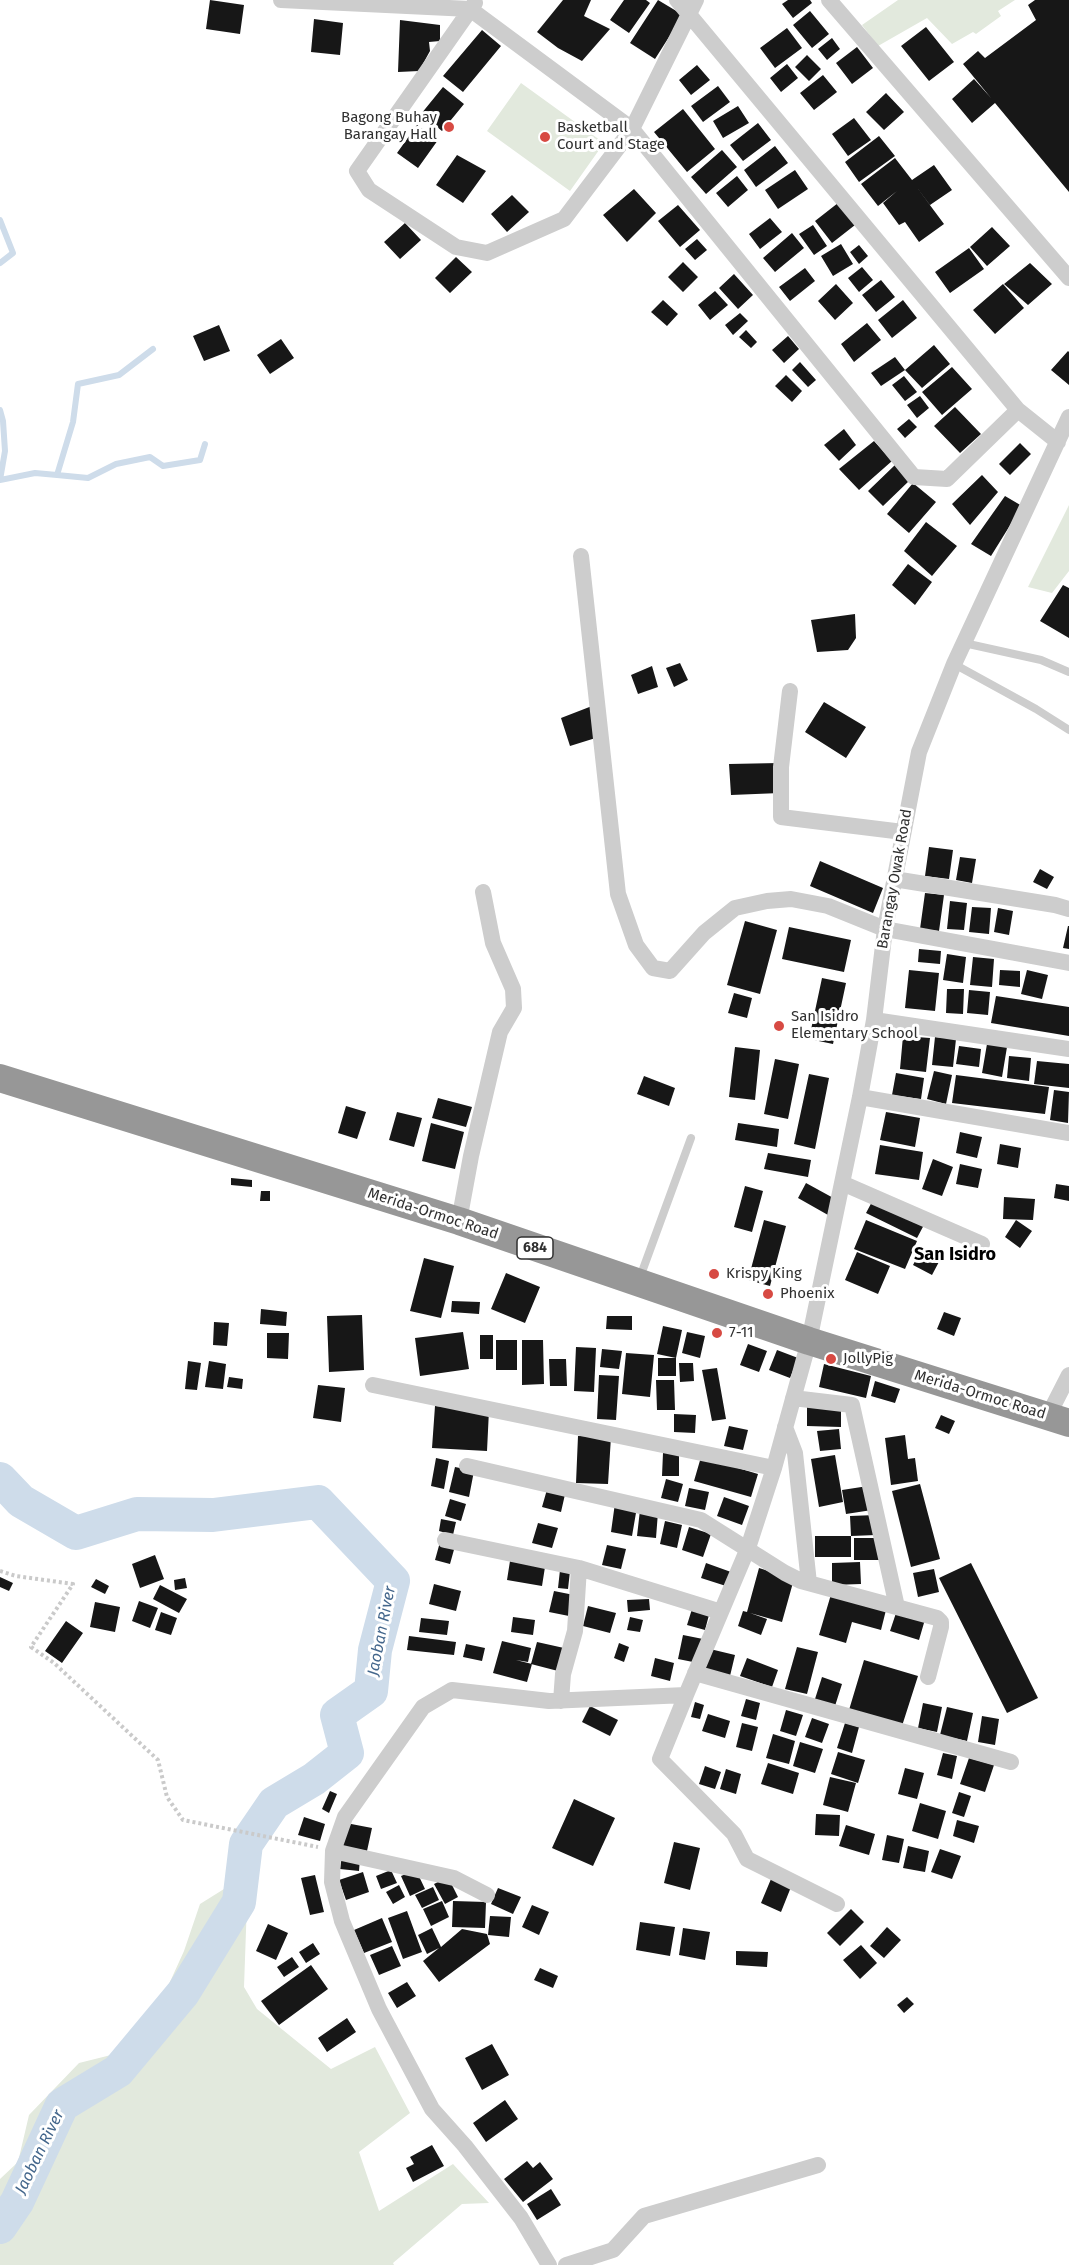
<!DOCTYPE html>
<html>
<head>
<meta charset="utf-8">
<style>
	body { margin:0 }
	canvas { display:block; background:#fff }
</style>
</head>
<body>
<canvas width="1069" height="2265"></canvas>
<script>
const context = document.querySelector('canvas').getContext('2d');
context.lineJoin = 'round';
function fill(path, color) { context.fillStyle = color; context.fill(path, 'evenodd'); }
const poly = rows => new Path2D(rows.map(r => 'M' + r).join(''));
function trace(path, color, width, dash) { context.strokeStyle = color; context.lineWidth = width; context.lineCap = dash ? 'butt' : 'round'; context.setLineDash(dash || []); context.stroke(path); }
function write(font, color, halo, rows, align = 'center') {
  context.font = font + ' "Fira Sans",sans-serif'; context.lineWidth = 6; context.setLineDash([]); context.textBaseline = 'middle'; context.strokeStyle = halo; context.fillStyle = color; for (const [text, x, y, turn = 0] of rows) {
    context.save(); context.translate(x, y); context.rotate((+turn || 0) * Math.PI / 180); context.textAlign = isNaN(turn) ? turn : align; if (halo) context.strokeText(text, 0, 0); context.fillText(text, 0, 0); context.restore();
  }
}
fill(poly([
	[898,0,1015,0,998,11,1001,16,976,34,973,32,952,44,927,18,878,46,862,25],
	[521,83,604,143,570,191,487,131],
	[1069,505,1069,571,1052,593,1028,587],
	[248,1874,244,1987,257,2009,331,2069,375,2047,410,2113,359,2152,379,2211,453,2164,489,2203,462,2204,393,2263,394,2265,0,2265,0,2179,18,2162,29,2115,79,2063,111,2055,154,2017,184,1951,200,1904]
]), '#e2e9dd');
trace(poly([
	[0,220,13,253,0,263],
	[0,410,3,421,5,451,0,480],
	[57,475,88,478,116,464,150,457,163,466,200,460,205,444],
	[0,480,35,473,57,475,73,422,78,384,119,375,153,349]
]), '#cedcea', 6);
trace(poly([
	[0,1479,21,1501,76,1533,137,1514,213,1515,318,1502,393,1581,375,1650,371,1691,337,1715,347,1753,314,1779,274,1803,246,1844,239,1902,183,1993,118,2071,62,2105,17,2202,0,2227]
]), '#cedcea', 34);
fill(poly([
	[210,0,244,5,240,34,206,29],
	[563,0,591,0,584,16,610,29,582,61,558,48,537,32],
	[624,0,646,0,650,3,629,33,610,20],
	[658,0,683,15,655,59,630,43],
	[788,0,810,0,812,3,793,18,782,4],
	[1035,0,1069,0,1069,192,995,103,972,123,952,99,974,79,991,98,963,64,978,51,985,58,1036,20,1028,5],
	[810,11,829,34,812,48,793,25],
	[314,19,343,23,340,55,311,52],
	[400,20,440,25,440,41,429,42,430,51,419,71,398,72],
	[926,27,954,62,929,81,901,46],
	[787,28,802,48,775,68,760,48],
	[482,30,501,46,463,92,443,76],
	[832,38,840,49,827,60,818,49],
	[857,47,873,68,852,84,836,63],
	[807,55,821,69,809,81,795,67],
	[787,64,798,78,781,92,770,78],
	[697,65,710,80,691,95,679,80],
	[823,75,837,92,814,110,800,93],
	[718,86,730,102,703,122,691,106],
	[443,87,464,104,442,131,421,114],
	[886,93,904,112,884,130,866,112],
	[738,106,749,123,723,138,713,121],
	[683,109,715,149,687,172,654,132],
	[854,118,871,140,848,156,832,134],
	[758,123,771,140,743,161,730,145],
	[417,125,438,140,418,168,397,153],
	[879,136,895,156,859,182,845,162],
	[775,146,788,163,756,187,744,170],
	[722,150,737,167,706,194,691,177],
	[457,155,486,171,463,203,436,185],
	[895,158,912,180,934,165,952,190,930,205,915,185,944,224,919,242,905,222,899,225,883,203,897,191,878,206,861,184],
	[795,170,808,189,778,209,765,190],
	[737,176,748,190,728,207,716,193],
	[634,189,656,213,627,242,603,215],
	[512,195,529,212,507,232,491,214],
	[838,203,855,225,832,243,815,221],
	[678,205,700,230,680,247,658,221],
	[770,218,782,232,760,249,749,234],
	[405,223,421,240,400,259,384,242],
	[813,225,827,246,814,255,799,234],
	[992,227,1010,246,987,266,970,247],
	[792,233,804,248,775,272,763,258],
	[697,239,707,250,695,260,685,249],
	[841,244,853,264,833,276,821,256],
	[859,245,868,256,859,264,850,252],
	[969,248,984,269,950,293,935,272],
	[456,257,472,272,450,293,435,278],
	[683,262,698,277,683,292,668,277],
	[1030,263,1052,284,1028,305,1004,284],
	[862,267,873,280,859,292,848,278],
	[805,268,815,281,790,301,779,287],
	[734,274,753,295,738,309,719,288],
	[881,280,895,297,876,312,862,295],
	[836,284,853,303,835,320,818,301],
	[1003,284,1024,308,995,334,973,310],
	[715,291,728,305,710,320,698,305],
	[663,300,678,314,667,326,651,312],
	[903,300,917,318,892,338,878,320],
	[740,313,748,321,733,335,725,325],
	[867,323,881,340,854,362,841,344],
	[219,325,230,351,204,361,193,336],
	[746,330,757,342,751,348,739,337],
	[788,336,799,349,784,363,772,350],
	[281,339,294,358,270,374,257,355],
	[934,345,950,364,922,388,905,370,881,386,871,373,895,357,905,370],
	[1068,351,1069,352,1069,385,1051,370],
	[800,362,816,380,808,387,792,370],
	[952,367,972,389,942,415,922,392],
	[786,375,802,391,792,402,775,386],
	[904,376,917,392,905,401,892,385],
	[920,396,929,408,917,418,907,405],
	[955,407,981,434,960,453,934,426],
	[909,419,917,427,905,438,897,429],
	[844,429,856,445,839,461,824,445],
	[874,441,892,461,859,490,839,469],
	[1020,443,1031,454,1010,475,999,464],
	[895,465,909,481,883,506,868,491],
	[982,475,998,492,970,525,952,504],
	[913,483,936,502,909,533,887,514],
	[1005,496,1022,506,991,556,971,544],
	[926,522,957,546,932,576,904,551],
	[908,564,932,582,915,605,892,585],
	[1063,585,1069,588,1069,638,1040,621],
	[855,614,856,638,848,650,817,652,811,620],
	[680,663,688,680,674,687,666,668],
	[652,666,658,687,638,694,631,675],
	[824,702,866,727,846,758,805,732],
	[592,706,602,736,570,746,561,718],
	[779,763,780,793,731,795,729,764],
	[929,847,953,850,949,879,925,876],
	[960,857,976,859,972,883,956,880],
	[820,861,883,888,873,913,810,886],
	[1040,869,1054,877,1047,889,1033,882],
	[925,893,944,895,939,931,920,929],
	[950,901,967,903,964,930,947,929],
	[972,907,991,908,989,934,969,932],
	[998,908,1013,911,1009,935,994,932],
	[745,921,777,930,760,994,727,985],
	[1068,926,1069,926,1069,949,1063,948],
	[789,927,851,940,844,972,782,959],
	[919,949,941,951,940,964,918,962],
	[947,954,966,957,963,983,943,980],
	[973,957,994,959,992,987,970,985],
	[909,970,939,973,935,1011,905,1008],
	[1000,970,1020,971,1020,987,999,985],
	[1027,970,1048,975,1042,999,1021,994],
	[822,978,846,983,833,1044,809,1039],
	[947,989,964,989,963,1014,946,1013],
	[969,990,990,992,988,1015,967,1013],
	[734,993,752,998,747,1018,728,1013],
	[996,996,1069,1007,1069,1036,991,1023],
	[903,1036,930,1038,926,1072,900,1069],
	[935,1037,956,1039,953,1067,932,1065],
	[987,1044,1007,1047,1002,1077,982,1073],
	[959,1046,981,1049,979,1067,956,1064],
	[735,1047,760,1050,755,1100,729,1097],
	[1009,1056,1031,1058,1029,1081,1007,1078],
	[775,1059,799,1064,788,1119,764,1114],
	[1037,1061,1069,1064,1069,1088,1034,1084],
	[934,1071,952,1075,946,1104,927,1099],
	[896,1073,924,1078,921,1099,892,1095],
	[809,1074,829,1078,815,1149,794,1144],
	[956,1075,1049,1087,1045,1114,952,1103],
	[644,1076,675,1088,669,1106,637,1094],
	[1054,1090,1069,1092,1068,1123,1050,1120],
	[438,1098,472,1107,466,1127,432,1118],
	[346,1106,366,1112,357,1139,338,1133],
	[397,1112,422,1118,414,1147,389,1140],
	[886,1112,920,1118,915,1147,880,1140],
	[431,1123,464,1132,455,1169,422,1161],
	[738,1123,779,1129,777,1147,735,1140],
	[960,1132,982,1137,977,1158,956,1153],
	[1000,1144,1021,1148,1018,1168,997,1164],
	[880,1145,923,1152,919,1180,875,1174],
	[768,1153,811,1160,808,1177,764,1169],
	[933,1159,953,1167,942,1196,922,1189],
	[960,1164,982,1169,978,1188,956,1184],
	[231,1178,252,1180,252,1187,231,1185],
	[806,1183,837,1200,828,1215,798,1198],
	[1056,1184,1069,1186,1069,1201,1054,1198],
	[745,1186,763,1191,752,1232,734,1227],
	[261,1191,270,1191,270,1201,260,1201],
	[1004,1197,1035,1199,1033,1220,1003,1219],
	[874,1198,925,1223,917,1238,866,1213],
	[764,1220,786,1226,770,1286,748,1280],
	[866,1220,917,1241,905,1269,854,1249],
	[1016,1220,1032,1231,1020,1248,1005,1237],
	[922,1248,941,1258,932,1275,913,1265],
	[857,1252,890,1266,878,1294,845,1280],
	[424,1258,454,1266,441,1318,410,1311],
	[506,1273,540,1287,525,1323,491,1309],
	[452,1301,480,1302,479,1314,451,1312],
	[261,1309,287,1312,286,1326,260,1324],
	[944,1312,961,1318,954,1336,937,1329],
	[362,1315,364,1370,329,1372,327,1316],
	[607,1316,632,1316,632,1330,606,1329],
	[214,1322,229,1323,227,1346,213,1345],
	[663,1326,682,1330,676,1358,657,1354],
	[463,1332,469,1369,420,1376,415,1338],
	[687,1332,705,1336,700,1358,682,1353],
	[267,1333,289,1333,288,1359,267,1358],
	[480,1335,493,1335,493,1359,480,1359],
	[496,1340,517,1340,517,1370,496,1370],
	[522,1340,543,1340,544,1384,522,1385],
	[748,1344,767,1351,759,1372,740,1365],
	[576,1347,596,1348,594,1392,574,1391],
	[602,1349,622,1351,619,1369,600,1367],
	[777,1350,798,1358,790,1378,769,1370],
	[626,1353,654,1355,650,1397,622,1394],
	[658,1358,676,1358,676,1376,658,1376],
	[549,1359,566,1359,567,1386,550,1386],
	[188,1361,201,1363,197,1390,185,1389],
	[209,1361,226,1364,223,1389,205,1387],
	[679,1363,693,1363,694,1381,680,1382],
	[824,1364,871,1376,866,1398,819,1387],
	[717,1368,726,1419,712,1421,702,1370],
	[599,1375,619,1376,616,1420,597,1419],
	[229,1377,243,1379,242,1389,227,1387],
	[656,1380,674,1380,675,1410,657,1410],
	[875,1381,900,1389,895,1403,871,1396],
	[318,1385,345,1388,341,1422,313,1418],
	[807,1404,841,1404,841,1427,807,1426],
	[435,1406,489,1410,487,1451,432,1448],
	[674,1414,696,1415,695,1433,674,1432],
	[941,1415,955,1421,949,1434,935,1428],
	[729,1426,748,1430,743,1450,724,1446],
	[839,1429,841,1449,820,1451,817,1431],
	[905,1435,908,1459,915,1458,918,1481,891,1485,885,1438],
	[578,1436,611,1437,608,1484,576,1483],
	[663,1453,679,1453,679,1476,662,1476],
	[835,1455,843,1502,819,1507,811,1459],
	[701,1457,758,1474,751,1497,694,1481],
	[436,1458,449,1461,444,1489,431,1486],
	[455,1467,474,1471,469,1497,449,1492],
	[666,1479,683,1484,678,1502,661,1498],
	[920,1484,940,1559,911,1567,892,1491],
	[548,1486,566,1490,561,1512,542,1507],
	[868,1486,872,1510,846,1514,842,1490],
	[689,1488,709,1492,705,1510,685,1506],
	[724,1497,749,1506,742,1525,717,1516],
	[450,1499,466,1504,461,1521,445,1516],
	[615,1503,637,1507,632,1536,611,1532],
	[640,1510,658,1512,656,1538,637,1536],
	[876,1515,876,1535,851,1536,850,1516],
	[441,1519,456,1522,453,1535,439,1531],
	[665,1521,682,1525,677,1548,660,1544],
	[538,1523,558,1528,552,1548,532,1543],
	[689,1527,711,1534,703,1557,682,1550],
	[815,1536,851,1536,851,1557,815,1557],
	[854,1538,880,1538,880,1560,854,1560],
	[440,1542,455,1546,450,1564,435,1560],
	[607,1545,626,1549,621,1569,602,1565],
	[155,1555,164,1579,140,1588,132,1564],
	[510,1561,545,1567,542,1586,507,1580],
	[860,1562,861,1584,832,1585,832,1563],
	[706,1563,731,1572,726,1586,701,1578],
	[971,1563,1038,1698,1007,1713,939,1578],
	[759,1568,794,1579,782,1622,750,1613,767,1619,761,1635,738,1626,743,1611,747,1612],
	[934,1569,939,1592,918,1597,913,1573],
	[560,1570,570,1571,568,1589,558,1588],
	[0,1577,13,1583,9,1591,0,1587],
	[185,1578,187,1588,175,1590,174,1580],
	[96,1579,109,1586,105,1594,91,1587],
	[434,1584,461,1591,456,1611,429,1604],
	[160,1585,187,1599,179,1613,153,1599],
	[554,1591,574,1595,569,1616,549,1612],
	[832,1591,887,1606,881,1630,852,1622,846,1643,819,1635],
	[649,1599,650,1610,628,1612,627,1600],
	[139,1601,158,1608,150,1628,132,1621],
	[95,1602,120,1607,115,1632,90,1627],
	[588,1606,616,1613,610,1633,583,1626],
	[898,1607,926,1616,919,1640,890,1631],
	[692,1609,709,1615,705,1630,687,1625],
	[161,1612,177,1618,171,1635,155,1630],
	[513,1617,535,1620,533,1635,511,1632],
	[630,1617,643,1620,640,1632,627,1630],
	[421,1618,449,1621,447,1635,419,1632],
	[66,1621,83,1633,62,1663,45,1651],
	[683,1635,703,1639,698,1663,678,1659],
	[409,1636,456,1642,454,1655,407,1650],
	[502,1641,531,1648,528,1662,516,1660,532,1664,527,1682,493,1673],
	[537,1642,564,1648,558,1671,531,1664],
	[619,1643,629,1647,624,1662,614,1658],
	[466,1644,485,1648,482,1661,463,1657],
	[797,1647,818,1652,807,1694,785,1689],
	[710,1649,735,1655,730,1676,705,1669],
	[655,1658,674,1663,670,1681,651,1676],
	[747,1658,778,1670,772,1687,740,1676],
	[864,1660,918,1676,902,1726,849,1710],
	[822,1677,842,1684,835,1706,815,1699],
	[746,1699,760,1703,756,1720,741,1716],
	[695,1702,704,1705,700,1719,691,1717],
	[923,1703,942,1707,937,1732,918,1728],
	[590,1706,618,1720,610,1736,582,1722],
	[947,1707,973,1713,967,1741,940,1735],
	[786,1710,803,1715,796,1736,780,1731],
	[708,1714,730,1721,725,1738,702,1731],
	[982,1716,999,1719,995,1745,978,1742],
	[812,1718,829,1724,822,1743,805,1737],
	[742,1723,758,1727,752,1751,736,1747],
	[845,1723,859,1727,852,1753,837,1748],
	[773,1734,795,1741,789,1764,766,1758],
	[800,1742,823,1749,815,1773,793,1766],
	[838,1752,865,1760,858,1783,831,1774],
	[943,1753,957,1756,952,1779,937,1775],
	[969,1758,994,1765,985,1792,960,1784],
	[768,1763,799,1773,793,1794,761,1784],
	[705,1766,721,1772,715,1789,699,1784],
	[905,1768,924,1773,917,1799,898,1794],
	[726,1769,741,1774,736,1794,720,1789],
	[830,1777,856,1783,848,1812,823,1805],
	[330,1791,337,1794,329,1813,322,1809],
	[959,1792,971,1796,964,1817,952,1813],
	[574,1799,615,1818,593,1866,552,1848],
	[920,1803,946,1811,938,1839,912,1831],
	[816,1814,840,1815,839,1836,815,1835],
	[304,1817,325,1824,320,1841,298,1835],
	[957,1820,979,1826,974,1843,953,1836],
	[346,1823,372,1828,367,1851,342,1846],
	[846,1825,875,1834,869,1855,839,1846],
	[887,1835,904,1839,899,1863,882,1860],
	[674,1842,700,1848,690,1890,664,1883],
	[908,1846,929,1851,925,1872,903,1868],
	[940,1849,961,1856,952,1879,931,1872],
	[342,1856,360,1858,359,1871,340,1869],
	[391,1870,397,1883,381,1889,376,1876],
	[416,1870,425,1889,410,1896,401,1876],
	[363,1872,369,1892,346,1900,339,1880],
	[315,1875,324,1912,310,1915,301,1878],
	[448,1877,458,1897,445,1904,434,1884],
	[771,1879,791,1887,781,1912,761,1903],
	[399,1885,405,1897,393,1904,386,1892],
	[433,1887,439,1900,422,1908,415,1895],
	[498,1888,521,1897,513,1914,491,1904],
	[442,1901,449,1917,431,1926,423,1909],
	[453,1901,486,1902,485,1928,452,1927],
	[532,1905,549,1912,539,1935,522,1927],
	[851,1909,864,1922,840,1946,827,1933],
	[407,1911,422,1952,403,1959,388,1918],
	[490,1916,511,1917,509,1937,488,1935],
	[382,1918,392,1942,364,1953,354,1930],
	[640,1922,675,1927,670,1956,636,1950],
	[268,1924,288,1933,276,1960,256,1951],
	[887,1927,901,1940,884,1958,870,1946],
	[432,1928,441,1947,462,1929,487,1934,490,1944,439,1982,423,1961,439,1948,427,1954,418,1935],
	[683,1928,710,1932,705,1960,679,1955],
	[313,1943,320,1954,306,1963,299,1952],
	[861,1945,877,1963,860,1979,843,1960],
	[392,1946,401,1966,379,1975,370,1955],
	[736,1951,768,1952,767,1967,736,1965],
	[292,1957,299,1967,284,1977,277,1967],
	[311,1965,328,1989,279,2025,261,2001],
	[540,1968,558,1976,553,1988,534,1980],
	[407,1982,416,1996,397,2008,388,1993],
	[907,1997,914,2004,904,2013,897,2005],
	[347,2018,356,2032,327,2052,318,2038],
	[492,2044,509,2075,482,2090,465,2058],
	[505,2100,518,2119,486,2142,473,2123],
	[432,2145,444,2166,413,2182,406,2168,414,2164,410,2157],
	[527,2161,533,2168,540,2162,553,2179,523,2202,504,2179],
	[551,2189,561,2205,537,2220,527,2204]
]), '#171717');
trace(poly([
	[0,1571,16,1576,73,1584,31,1647,54,1663,158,1760,167,1797,183,1820,318,1847]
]), '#cacaca', 4, [3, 3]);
trace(poly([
	[964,643,1041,660,1069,672],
	[954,664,1036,709,1069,730],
	[639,1280,691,1138]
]), '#cdcdcd', 8);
trace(poly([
	[281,0,470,9,632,129,914,477,947,479,1018,410],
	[677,0,1018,410,1058,442],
	[829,0,1069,278],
	[475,3,357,171,369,190,456,247,487,253,564,219,632,129,696,0],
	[581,556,618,894,636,945,653,968,670,971,704,933,735,908,767,901,791,899,828,906,885,929,1069,963],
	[790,691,781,767,781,817,903,832],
	[894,879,1055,905,1069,909],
	[874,1020,1069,1049],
	[860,1097,1069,1133],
	[842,1183,982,1244],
	[459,1221,471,1156,500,1032,514,1008,513,989,493,943,483,892],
	[373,1385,774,1468],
	[793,1398,852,1405,897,1607],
	[1048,1416,1069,1375],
	[785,1427,795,1453,809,1583],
	[467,1466,701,1520,785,1573,801,1581,937,1618,941,1622,941,1627,928,1677],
	[445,1540,579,1568,575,1631,563,1674,561,1701],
	[579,1568,721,1612],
	[695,1673,1011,1762],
	[686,1695,660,1759,734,1834,747,1859,837,1904],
	[333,1851,454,1878,487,1895],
	[549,2265,521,2218,465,2146,432,2109,379,2009,342,1921,332,1882,333,1851,345,1817,423,1707,452,1690,549,1701,686,1695,748,1548,774,1468,809,1341,860,1097,874,1020,885,929,919,752,954,664,1069,417],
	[566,2265,613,2250,644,2216,818,2165]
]), '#cdcdcd', 16);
trace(poly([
	[0,1078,459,1221,809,1341,1069,1423]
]), '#979797', 28);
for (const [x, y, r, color] of [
	[449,127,6,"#d74a43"],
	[545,137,6,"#d74a43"],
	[779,1026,6,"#d74a43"],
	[714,1274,6,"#d74a43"],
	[768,1294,6,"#d74a43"],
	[717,1333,6,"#d74a43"],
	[831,1359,6,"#d74a43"]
]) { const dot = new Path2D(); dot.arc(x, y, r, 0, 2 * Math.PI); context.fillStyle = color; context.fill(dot); trace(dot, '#fff', 2); }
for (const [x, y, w] of [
	[535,1248,36]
]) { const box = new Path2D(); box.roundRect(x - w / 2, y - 11, w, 22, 4.5); context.fillStyle = '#fff'; context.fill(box); trace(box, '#303030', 1.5); }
write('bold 14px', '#303030', null, [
	["684",535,1248]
]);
write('15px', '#303030', '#fff', [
	["Bagong Buhay",437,118,"right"],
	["Barangay Hall",437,135,"right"],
	["Basketball",557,128],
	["Court and Stage",557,145],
	["San Isidro",791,1017],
	["Elementary School",791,1034],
	["Krispy King",726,1274],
	["Phoenix",780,1294],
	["7-11",729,1333],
	["JollyPig",843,1359]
], 'left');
write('15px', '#303030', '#fff', [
	["Barangay Owak Road",895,879,-80],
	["Merida-Ormoc Road",433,1214,18],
	["Merida-Ormoc Road",980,1395,17]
]);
write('italic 16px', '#44678c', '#fff', [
	["Jaoban River",382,1631,-79],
	["Jaoban River",40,2152,-64]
]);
write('bold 18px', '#000', '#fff', [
	["San Isidro",955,1255]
]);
</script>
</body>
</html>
